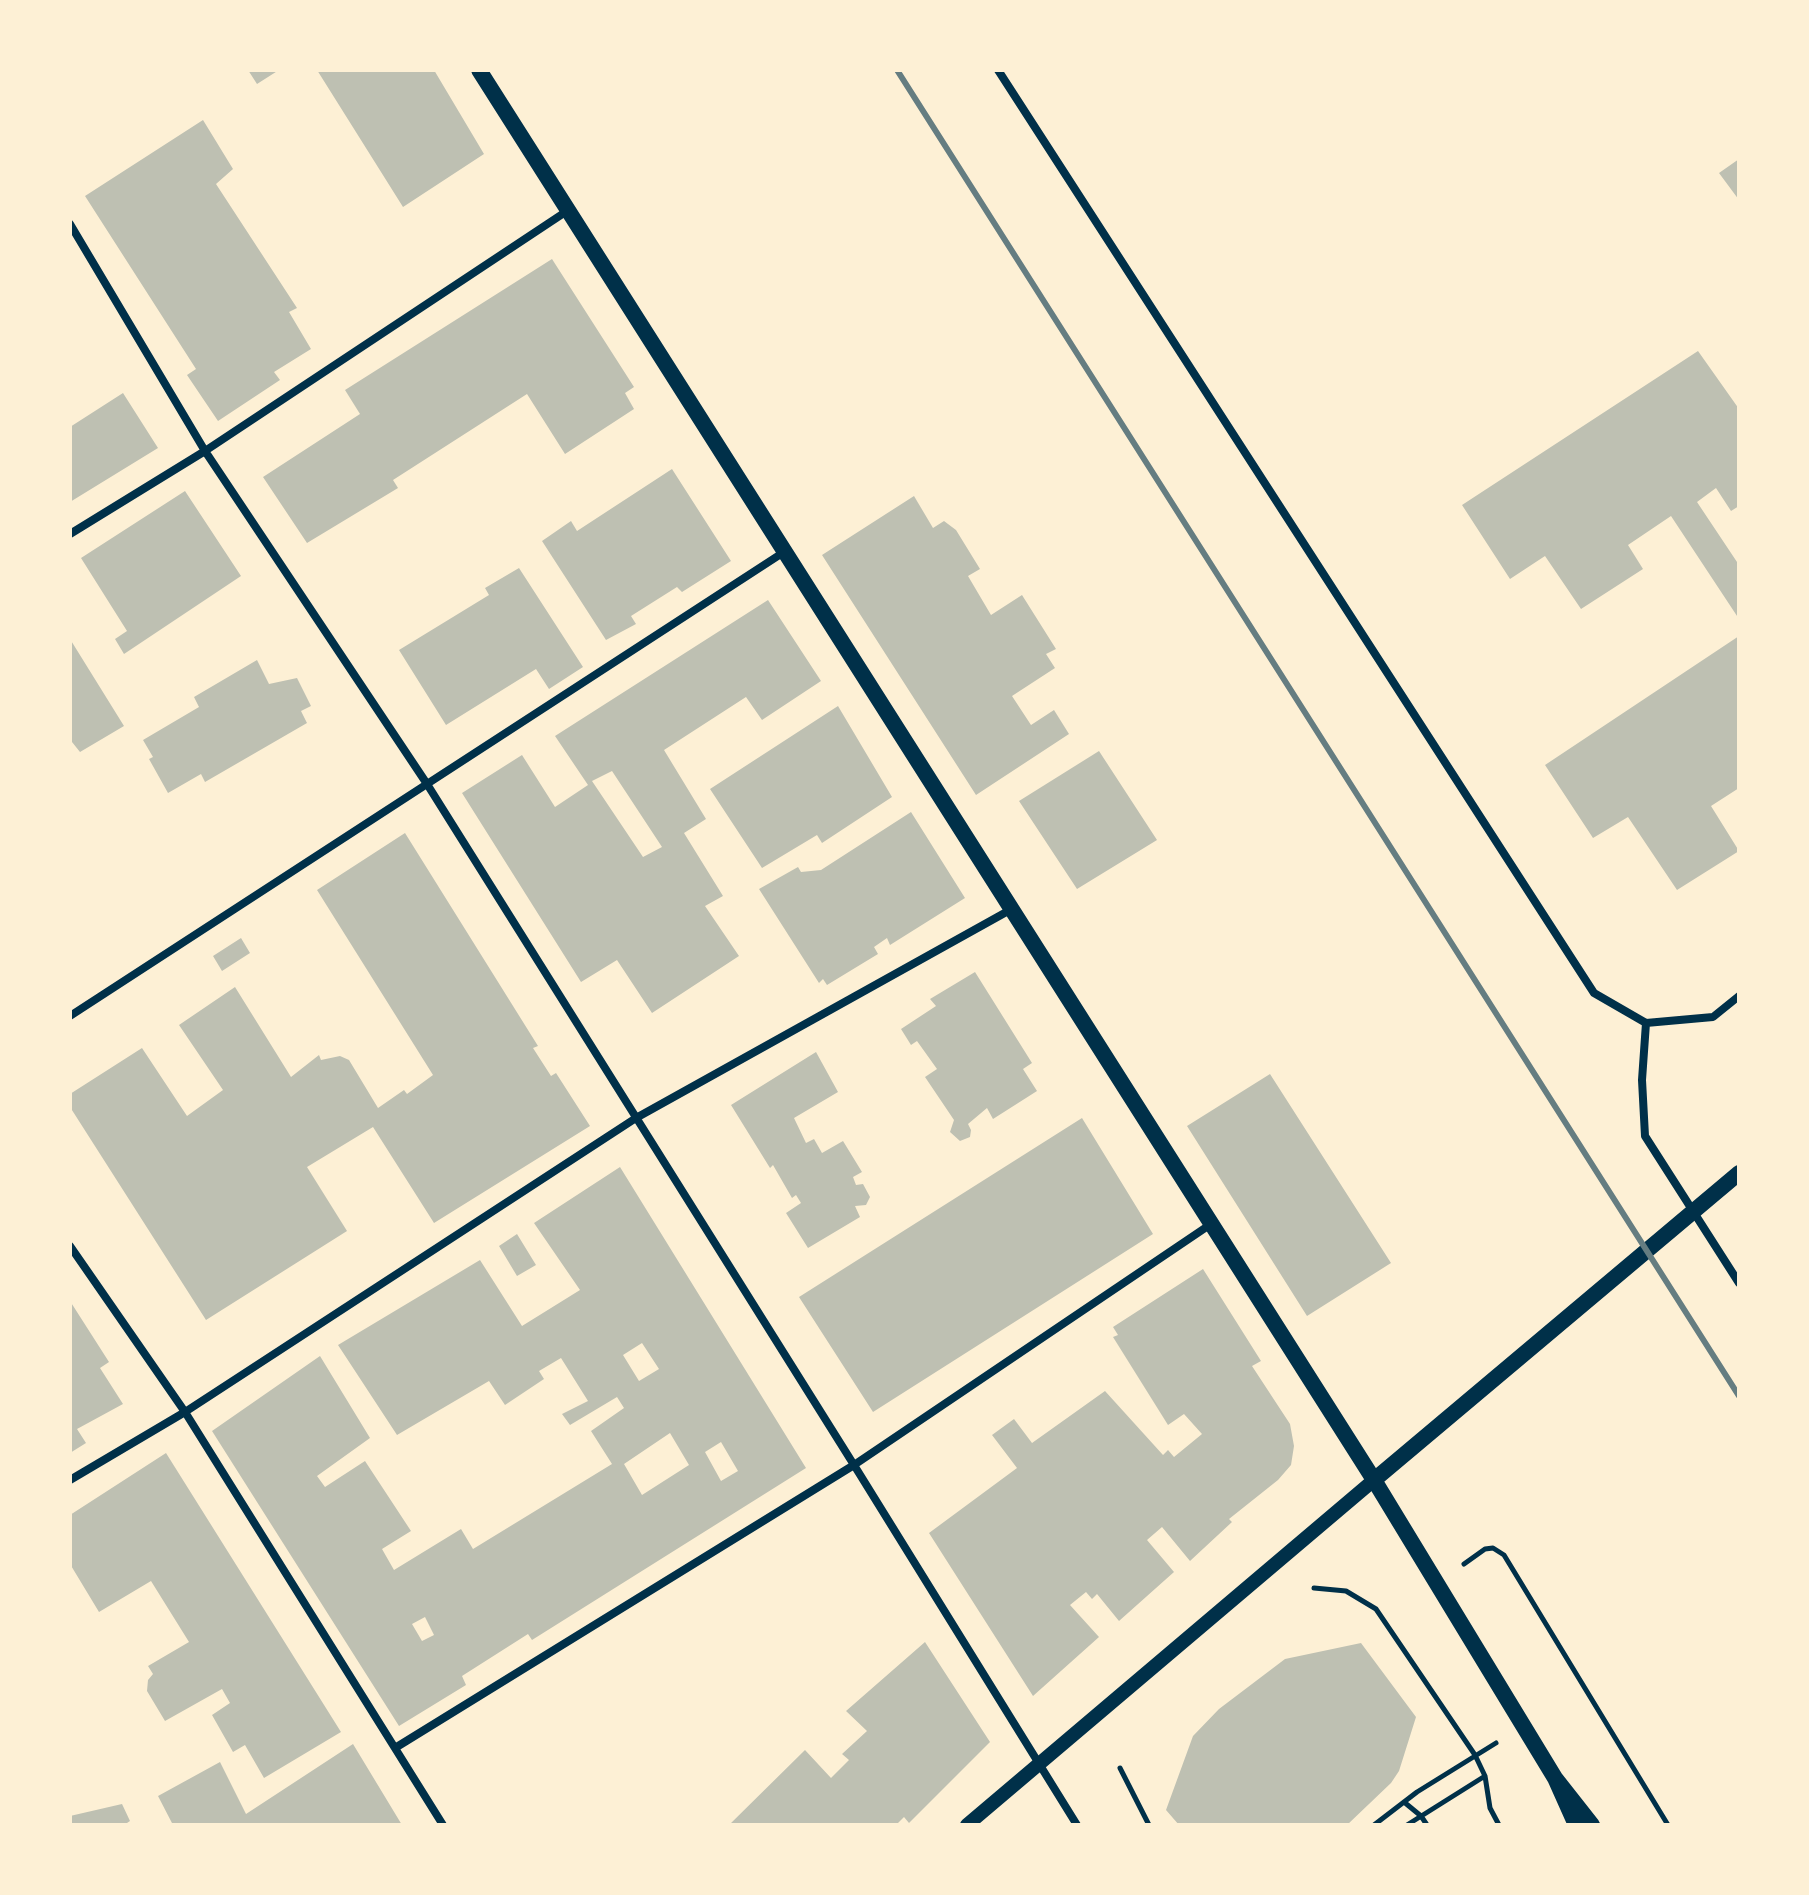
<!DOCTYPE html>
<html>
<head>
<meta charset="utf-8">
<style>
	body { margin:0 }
	#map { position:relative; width:1809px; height:1895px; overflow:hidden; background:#fdf0d5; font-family:"Titillium Web",sans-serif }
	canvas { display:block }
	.frame { position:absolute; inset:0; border:72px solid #fdf0d5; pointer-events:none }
</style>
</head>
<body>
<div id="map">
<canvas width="1809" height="1895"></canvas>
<div class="frame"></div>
</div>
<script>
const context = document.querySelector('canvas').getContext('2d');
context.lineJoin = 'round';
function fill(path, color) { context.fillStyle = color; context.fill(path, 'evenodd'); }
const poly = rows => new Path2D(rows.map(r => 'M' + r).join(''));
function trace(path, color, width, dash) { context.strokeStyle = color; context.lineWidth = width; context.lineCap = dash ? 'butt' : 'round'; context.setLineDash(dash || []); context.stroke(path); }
fill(poly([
	[248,70,279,70,257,84],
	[317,70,434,70,484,154,403,207],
	[203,120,233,169,216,184,297,308,289,312,311,349,274,372,280,380,218,421,187,375,196,369,85,196],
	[1739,159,1739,200,1719,173],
	[552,259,634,387,625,393,634,409,565,454,527,394,393,480,398,488,307,543,263,477,360,414,345,390],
	[1698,351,1739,409,1739,506,1731,511,1716,488,1697,502,1739,565,1739,619,1671,516,1628,545,1643,569,1581,609,1545,556,1510,579,1462,505],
	[123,393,158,448,70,502,70,427],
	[672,469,731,561,682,592,677,587,631,616,636,624,606,640,542,541,571,521,577,531],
	[185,491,241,576,124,654,115,639,127,631,81,558],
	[914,496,933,528,944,521,956,530,980,569,968,576,991,615,1022,595,1056,649,1046,654,1055,668,1012,696,1031,725,1054,710,1069,734,976,795,822,555],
	[519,568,583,667,549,689,536,669,446,725,399,650,489,595,485,588],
	[768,600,821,681,762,720,746,697,664,750,706,819,684,833,723,896,705,906,739,956,652,1013,617,960,581,982,462,793,522,755,555,807,588,785,555,736],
	[612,771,662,847,643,857,592,781],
	[1739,636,1739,788,1711,806,1739,851,1677,890,1628,817,1593,838,1545,765],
	[70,639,124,726,80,752,72,742,70,743],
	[257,660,269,684,297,678,311,706,301,711,307,723,205,782,201,774,168,793,149,759,153,757,143,740,199,707,194,697],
	[838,706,892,797,822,843,817,835,762,868,710,789],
	[1099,751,1157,840,1077,889,1019,801],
	[911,812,965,898,890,945,887,938,874,947,878,954,827,985,823,979,819,983,759,889,798,867,801,872,821,870],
	[405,833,538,1046,533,1048,551,1076,556,1073,590,1126,434,1223,373,1127,307,1167,347,1231,206,1320,70,1107,70,1094,142,1048,187,1116,223,1090,179,1025,235,987,291,1077,319,1055,321,1060,340,1056,349,1060,378,1108,404,1090,407,1094,433,1075,317,890],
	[241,938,250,953,222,971,213,956],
	[975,972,1032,1063,1023,1069,1037,1091,993,1119,987,1108,968,1124,971,1130,970,1137,960,1141,950,1132,954,1120,925,1077,937,1069,917,1041,911,1045,901,1029,936,1006,930,999],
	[816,1052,838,1092,794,1118,806,1143,814,1139,822,1153,843,1141,862,1172,853,1177,856,1185,863,1184,870,1197,866,1205,855,1206,860,1217,808,1248,786,1213,801,1203,796,1195,792,1198,773,1165,770,1168,731,1105],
	[1270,1074,1391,1263,1307,1316,1187,1126],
	[1082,1118,1153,1234,873,1412,799,1297],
	[620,1167,806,1468,532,1640,528,1634,462,1676,466,1685,399,1726,212,1431,320,1356,370,1438,317,1476,325,1487,365,1461,411,1531,382,1549,394,1570,461,1529,473,1549,612,1464,591,1431,624,1408,617,1397,570,1425,562,1414,588,1401,561,1358,539,1371,544,1379,505,1405,489,1381,397,1435,338,1345,480,1260,522,1326,580,1290,534,1223],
	[642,1343,659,1369,639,1381,623,1355],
	[670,1433,689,1465,642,1495,624,1464],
	[721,1442,738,1471,721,1481,705,1452],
	[425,1617,434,1635,422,1641,412,1624],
	[517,1234,536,1265,517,1276,499,1246],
	[1203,1269,1261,1361,1252,1366,1290,1424,1294,1446,1291,1465,1278,1480,1229,1519,1232,1522,1190,1561,1162,1527,1147,1540,1174,1572,1119,1621,1097,1594,1092,1599,1086,1592,1070,1605,1099,1637,1033,1696,929,1533,1017,1468,992,1435,1014,1419,1032,1443,1105,1391,1163,1455,1168,1450,1174,1457,1202,1434,1184,1414,1168,1425,1113,1337,1118,1335,1113,1327],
	[70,1301,109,1362,100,1368,123,1404,77,1429,86,1443,70,1453],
	[166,1453,341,1732,264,1778,245,1745,233,1752,212,1715,230,1703,222,1689,165,1721,147,1691,148,1680,153,1674,148,1666,189,1642,151,1581,99,1612,70,1564,70,1515],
	[925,1642,990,1742,909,1823,904,1817,896,1825,729,1825,805,1750,831,1778,849,1760,842,1754,867,1731,846,1711],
	[1361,1643,1416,1717,1399,1771,1391,1783,1347,1825,1179,1825,1166,1810,1193,1736,1219,1709,1285,1659],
	[353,1744,402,1825,173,1825,158,1796,220,1762,246,1814],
	[122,1804,130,1821,124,1825,70,1825,70,1816]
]), '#bec0b2');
trace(poly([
	[1464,1564,1485,1549,1493,1548,1504,1555,1668,1825],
	[1314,1588,1346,1591,1376,1609,1475,1755,1485,1776,1490,1808,1499,1825],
	[1120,1768,1149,1825],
	[1404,1802,1421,1816,1427,1825],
	[1374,1825,1417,1792,1496,1743],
	[1407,1825,1485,1776]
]), '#003049', 5);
trace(poly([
	[998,70,1594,993,1646,1023,1713,1017,1739,996],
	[70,224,205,451,427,784,854,1465,1077,1825],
	[70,534,205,451,567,211],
	[70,1016,784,552],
	[1646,1023,1642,1080,1645,1136,1739,1283],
	[70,1246,185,1412,443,1825],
	[70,1480,185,1412,636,1118,1010,910],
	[395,1748,854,1465,1211,1224]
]), '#003049', 8);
trace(poly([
	[967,1825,1374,1480]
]), '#003049', 14);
trace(poly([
	[479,70,1374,1480,1555,1778],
	[1374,1480,1739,1173],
	[1576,1825,1555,1778,1592,1825]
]), '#003049', 16);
trace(poly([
	[897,70,1739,1396]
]), '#657d81', 6);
</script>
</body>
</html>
